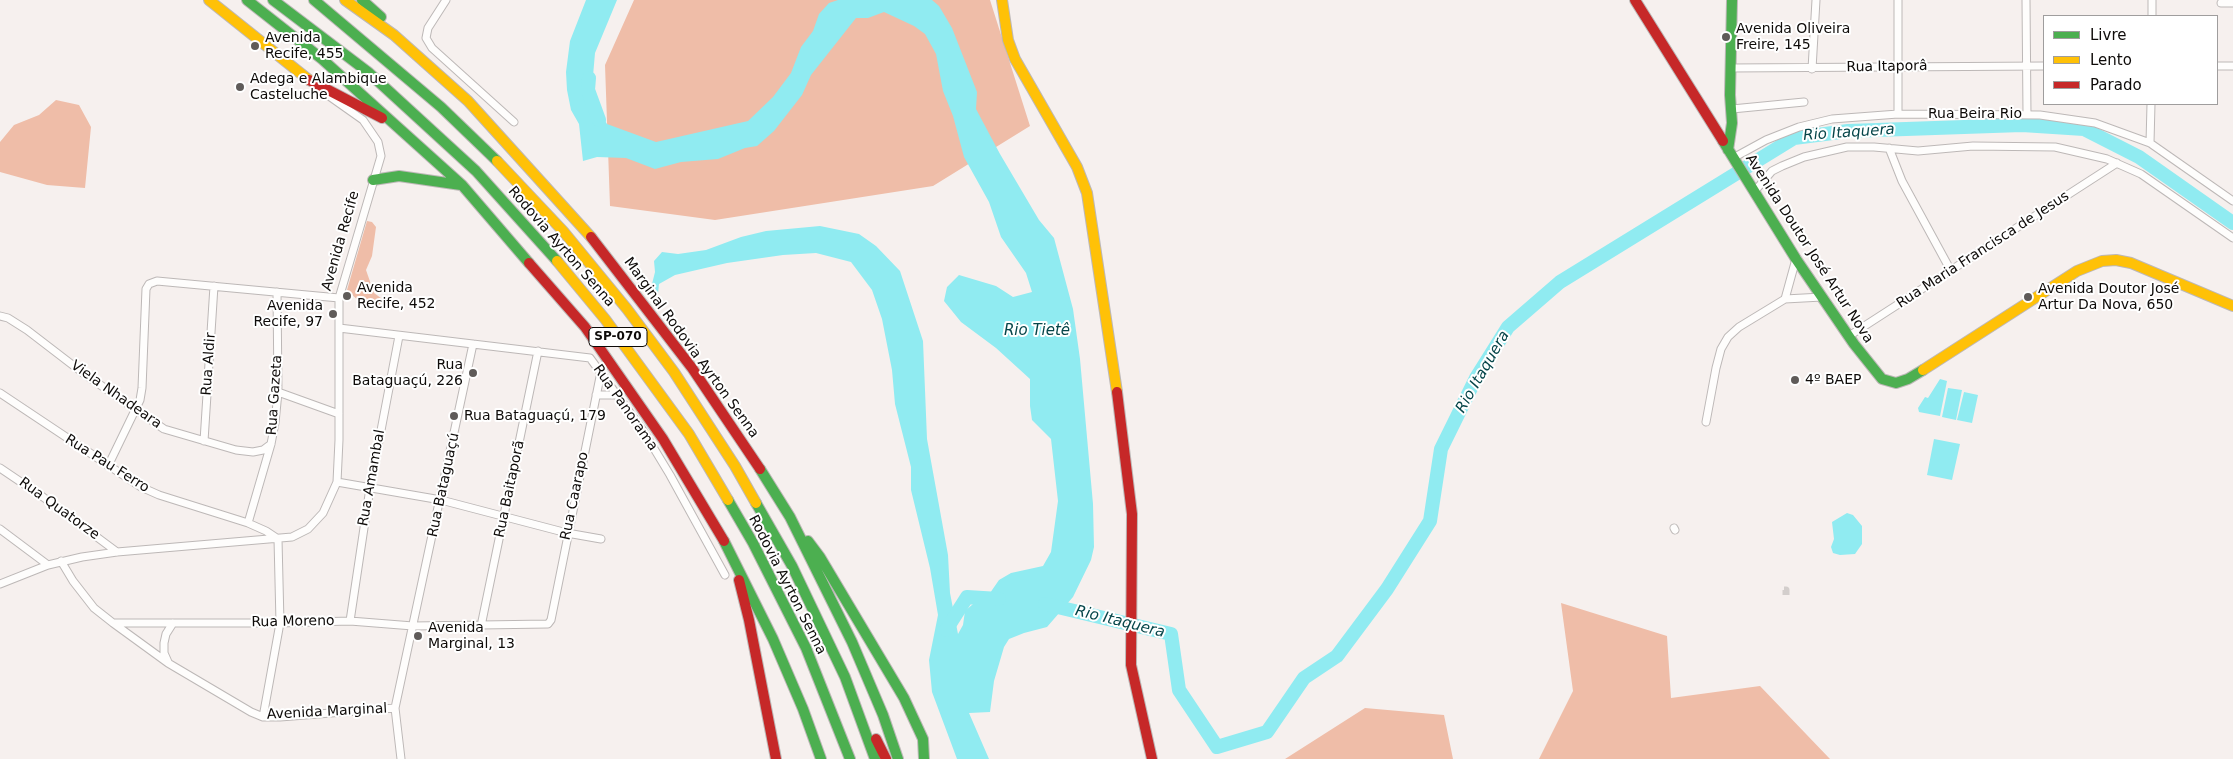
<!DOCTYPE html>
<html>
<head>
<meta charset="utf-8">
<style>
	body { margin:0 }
	#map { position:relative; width:2233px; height:759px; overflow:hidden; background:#f6f0ee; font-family:"DejaVu Sans",sans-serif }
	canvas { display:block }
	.legend { position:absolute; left:2043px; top:15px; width:175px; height:90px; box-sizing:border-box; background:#fff; border:1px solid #9f9d9d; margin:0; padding:6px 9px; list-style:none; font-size:15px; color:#0e0b09 }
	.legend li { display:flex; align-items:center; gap:10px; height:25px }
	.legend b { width:25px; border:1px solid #9f9d9d }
</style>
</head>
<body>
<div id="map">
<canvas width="2233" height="759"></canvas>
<ul class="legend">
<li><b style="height:6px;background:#4caf50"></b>Livre</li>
<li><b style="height:6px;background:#ffc107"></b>Lento</li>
<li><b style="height:6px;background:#c62828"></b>Parado</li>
</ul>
</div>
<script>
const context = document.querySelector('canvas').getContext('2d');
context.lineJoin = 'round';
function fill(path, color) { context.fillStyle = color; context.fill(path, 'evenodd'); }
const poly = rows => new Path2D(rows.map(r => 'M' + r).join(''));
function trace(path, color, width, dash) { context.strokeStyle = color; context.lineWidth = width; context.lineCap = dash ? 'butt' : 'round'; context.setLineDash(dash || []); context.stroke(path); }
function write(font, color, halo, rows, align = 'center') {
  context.font = font + ' "DejaVu Sans",sans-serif'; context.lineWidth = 4; context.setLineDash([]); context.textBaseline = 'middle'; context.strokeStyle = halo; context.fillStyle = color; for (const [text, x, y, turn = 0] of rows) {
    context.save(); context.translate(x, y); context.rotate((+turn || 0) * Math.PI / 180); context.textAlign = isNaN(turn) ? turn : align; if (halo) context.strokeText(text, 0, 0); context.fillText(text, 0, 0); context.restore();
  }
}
fill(poly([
	[634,0,990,0,1030,126,933,186,715,220,610,206,605,65],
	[56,100,79,105,91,127,85,188,47,185,0,172,0,142,14,125,39,115],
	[367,221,372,222,376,227,372,256,366,270,374,293,385,301,377,306,363,305,347,290],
	[1561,603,1667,636,1671,698,1760,686,1830,759,1539,759,1573,691],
	[1365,708,1444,715,1453,759,1285,759]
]), '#efbda8');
fill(poly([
	[586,0,617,0,595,53,591,99,607,124,656,142,748,121,773,97,791,73,801,47,813,31,819,14,829,3,838,0,932,0,939,6,952,28,977,92,976,109,1000,154,1039,220,1054,238,1073,309,1080,359,1093,504,1094,547,1091,560,1073,597,1047,627,1024,633,1009,639,1004,647,994,681,990,712,969,713,989,759,957,759,932,692,929,660,938,615,930,568,911,490,911,467,895,404,892,370,882,319,872,290,851,262,816,253,783,255,727,263,675,275,659,284,658,294,653,297,649,296,655,272,654,261,662,252,678,254,706,250,741,237,766,231,820,226,859,234,876,246,900,271,923,341,927,439,948,555,950,593,958,634,963,625,965,611,980,598,990,593,999,580,1011,573,1043,566,1051,552,1058,501,1051,439,1032,420,1030,406,1030,379,996,348,961,322,944,301,947,287,959,275,996,286,1013,297,1032,292,1026,273,1001,237,989,202,964,157,953,116,943,91,936,54,925,34,914,26,884,12,868,18,856,18,811,75,802,95,774,131,757,146,745,148,718,159,681,162,655,169,626,158,597,157,583,161,579,124,571,110,567,90,566,72,570,41],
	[1940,379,1947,381,1940,416,1919,412,1918,408,1925,397,1928,398],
	[1948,388,1962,390,1956,420,1942,417],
	[1964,392,1978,395,1972,423,1957,420],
	[1934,439,1960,444,1952,480,1927,475],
	[1847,513,1853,515,1862,526,1862,544,1855,554,1840,555,1833,553,1831,547,1834,539,1832,522]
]), '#90ebf1');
trace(poly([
	[589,78,588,90,599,120],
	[1045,604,1171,634,1179,690,1217,747,1267,732,1304,678,1337,656,1387,589,1430,521,1441,449,1476,378,1508,327,1560,282,1794,138,1848,131,2022,125,2084,129,2139,157,2233,223],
	[946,630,967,597,999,599]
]), '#90ebf1', 14);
trace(poly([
	[1784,590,1786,590,1786,595]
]), '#d3cecc', 7, [7, 3.5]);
const street = poly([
	[446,0,428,28,426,38,432,48,514,122],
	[2026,0,2027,114],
	[2221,3,2233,3],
	[2152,16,2152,0],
	[2217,66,2233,66],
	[1730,68,2044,66],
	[1812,69,1816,0],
	[1732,109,1804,102],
	[1898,114,1898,0],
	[2150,143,2151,104],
	[1889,148,1902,181,1951,271],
	[1733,158,1766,140,1799,127,1832,119,1898,114,2040,115,2095,123,2150,143,2233,201],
	[1754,192,1772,171,1782,166,1804,157,1847,147,1874,147,1918,151,1973,146,2055,147,2107,159,2141,174,2233,238],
	[1796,259,1785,299,1822,297],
	[0,316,8,318,27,330,83,373,164,429,236,450,253,452,263,450,271,444],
	[339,328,590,358,644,432,670,475,725,575],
	[1849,336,2117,163],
	[278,392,339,414],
	[0,393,141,487,159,495,248,523,266,531,278,539],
	[596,395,617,395],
	[1706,422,1716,368,1721,349,1728,337,1739,327,1785,299],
	[204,441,214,286],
	[108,466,140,400,142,388,146,289,149,284,157,281,339,298],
	[0,468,43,497,117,552],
	[337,482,441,500,567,533,601,539],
	[248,523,271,444,275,423,278,392,277,292],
	[1674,528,1675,530],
	[0,529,48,565],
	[61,561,73,581,94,608,113,623,280,623,350,621,413,626,548,624,551,620,601,372],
	[0,584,48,565,82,557,117,552,292,537,308,529,323,513,337,482,339,440,339,298,381,156,378,142,363,120,329,96],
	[350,621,370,488,399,336],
	[113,623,168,663,251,712,263,717,280,717,395,708],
	[481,626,538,351],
	[168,662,164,653,164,643,166,634,173,623],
	[263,717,280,623,278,539],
	[401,759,395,708,473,344]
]);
const fast = poly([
	[247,0,322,59,462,185,529,263],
	[273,0,368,72,476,171,557,261],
	[314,0,441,107,497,161],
	[362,0,381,17],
	[1723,141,1796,259,1854,344,1882,379,1896,383,1908,379,1923,370],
	[1728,150,1732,123,1730,95,1732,0],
	[373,180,399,176,461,185],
	[760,469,790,517,852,642,883,715,898,759],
	[728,500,753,543,806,648,850,759],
	[756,503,792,566,845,677,875,759],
	[724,541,773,639,803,709,821,759],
	[808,541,820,557,904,698,923,739,924,759]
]);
const slow = poly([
	[209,0,309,80],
	[345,0,394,35,468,101,591,237],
	[1002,0,1008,40,1015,59,1077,167,1087,193,1117,392],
	[497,161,563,231,627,309,674,372,735,466,756,503],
	[557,261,605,319,689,434,728,500],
	[1923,370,2077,271,2102,261,2116,260,2131,263,2233,306]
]);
const jam = poly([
	[1635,0,1723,141],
	[309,80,382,118],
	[591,237,692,368,760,469],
	[529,263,585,327,663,439,724,541],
	[1117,392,1132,514,1131,665,1152,759],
	[739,580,749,620,776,759],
	[876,739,886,759]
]);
trace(street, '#bdb8b7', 9);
trace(fast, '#bdb8b7', 12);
trace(slow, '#bdb8b7', 12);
trace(jam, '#bdb8b7', 12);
trace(street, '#fefdfc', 7);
trace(fast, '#4caf50', 10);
trace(slow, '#ffc107', 10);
trace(jam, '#c62828', 10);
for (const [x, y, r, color] of [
	[1726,37,5,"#5f5b59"],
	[255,46,5,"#5f5b59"],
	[240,87,5,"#5f5b59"],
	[347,296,5,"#5f5b59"],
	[2028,297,5,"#5f5b59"],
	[333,314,5,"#5f5b59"],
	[473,373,5,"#5f5b59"],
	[1795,380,5,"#5f5b59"],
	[454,416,5,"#5f5b59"],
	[418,636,5,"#5f5b59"]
]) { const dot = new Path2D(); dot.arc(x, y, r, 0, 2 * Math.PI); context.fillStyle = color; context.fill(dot); trace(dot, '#fff', 2); }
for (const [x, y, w] of [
	[618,337,58]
]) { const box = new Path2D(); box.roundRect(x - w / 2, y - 9.5, w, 19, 4); context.fillStyle = '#fff'; context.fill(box); trace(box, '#0e0b09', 1); }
write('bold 12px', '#0e0b09', null, [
	["SP-070",618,337]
]);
write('14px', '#0e0b09', '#fff', [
	["Avenida Oliveira",1736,29],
	["Freire, 145",1736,45],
	["Avenida",265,38],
	["Recife, 455",265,54],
	["Adega e Alambique",250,79],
	["Casteluche",250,95],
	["Avenida",357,288],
	["Recife, 452",357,304],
	["Avenida Doutor José",2038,289],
	["Artur Da Nova, 650",2038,305],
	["Avenida",323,306,"right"],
	["Recife, 97",323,322,"right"],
	["Rua",463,365,"right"],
	["Bataguaçú, 226",463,381,"right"],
	["4º BAEP",1805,380],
	["Rua Bataguaçú, 179",464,416],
	["Avenida",428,628],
	["Marginal, 13",428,644]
], 'left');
write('14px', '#0e0b09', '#fff', [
	["Rua Itaporâ",1887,67,-1],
	["Rua Beira Rio",1975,114],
	["Avenida Recife",341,241,-74],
	["Rodovia Ayrton Senna",561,247,49],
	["Avenida Doutor José Artur Nova",1809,249,57],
	["Rua Maria Francisca de Jesus",1983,250,-33],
	["Marginal Rodovia Ayrton Senna",691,348,54],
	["Rua Aldir",209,364,-86],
	["Viela Nhadeara",116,395,35],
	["Rua Gazeta",275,395,-86],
	["Rua Panorama",625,408,55],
	["Rua Pau Ferro",107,464,32],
	["Rua Amambal",372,478,-80],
	["Rua Bataguaçú",444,485,-78],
	["Rua Baitaporã",510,489,-78],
	["Rua Caarapo",575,496,-78],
	["Rua Quatorze",59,509,36],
	["Rodovia Ayrton Senna",787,585,63],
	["Rua Moreno",293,622,-1],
	["Avenida Marginal",327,712,-3]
]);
write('italic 15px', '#054549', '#fff', [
	["Rio Itaquera",1849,133,-4],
	["Rio Tietê",1037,331],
	["Rio Itaquera",1483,372,-60],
	["Rio Itaquera",1120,622,14]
]);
</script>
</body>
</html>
